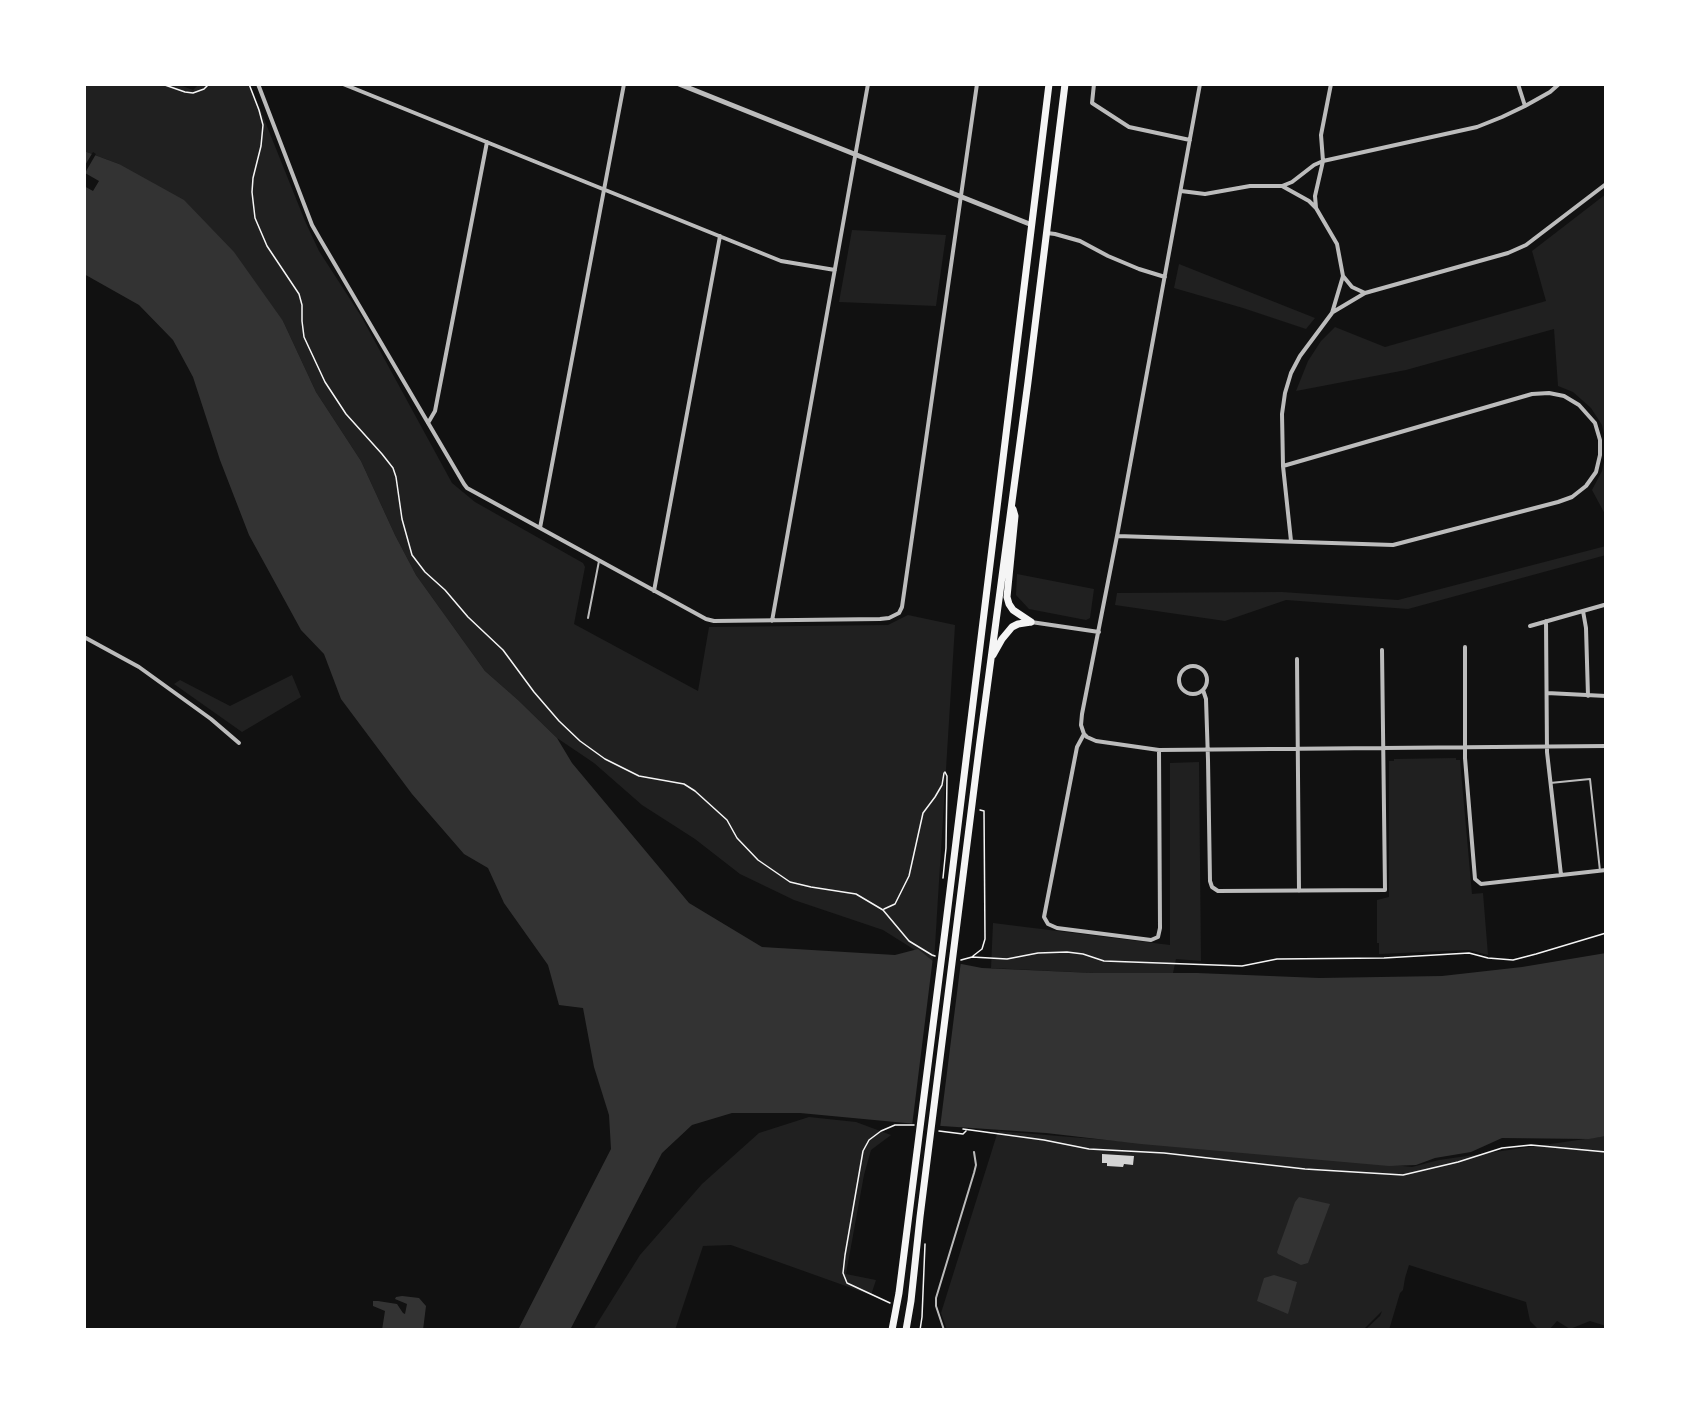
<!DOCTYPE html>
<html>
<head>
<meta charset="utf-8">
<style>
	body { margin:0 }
	#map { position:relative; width:1690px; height:1414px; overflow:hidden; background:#111; font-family:"Sofia Sans Condensed",sans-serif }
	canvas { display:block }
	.frame { position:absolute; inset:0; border:86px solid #fff; pointer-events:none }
</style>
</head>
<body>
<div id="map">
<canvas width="1690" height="1414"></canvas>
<div class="frame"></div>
</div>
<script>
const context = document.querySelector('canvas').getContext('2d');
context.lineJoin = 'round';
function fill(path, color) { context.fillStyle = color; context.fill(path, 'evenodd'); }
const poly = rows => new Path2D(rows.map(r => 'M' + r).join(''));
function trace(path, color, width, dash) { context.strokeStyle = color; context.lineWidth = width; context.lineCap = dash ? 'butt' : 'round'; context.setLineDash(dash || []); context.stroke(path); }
fill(poly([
	[84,84,177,84,193,90,199,84,250,84,305,221,319,251,361,316,452,483,475,502,583,563,585,567,574,624,698,691,709,627,888,625,908,615,955,625,934,962,883,930,794,900,740,874,695,839,642,805,594,763,557,738,518,700,485,671,416,575,395,535,361,461,316,392,283,321,119,164,84,151],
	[1606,194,1606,442,1602,425,1591,408,1573,392,1558,386,1554,329,1406,370,1296,391,1308,361,1321,341,1335,327,1385,347,1546,301,1532,251],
	[852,230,946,235,936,306,839,302],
	[1179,264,1315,318,1306,329,1243,308,1174,288],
	[1606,452,1606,516,1592,490,1602,471],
	[1606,546,1606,555,1408,609,1286,600,1225,621,1115,605,1117,593,1282,592,1398,600],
	[1017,574,1094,589,1090,618,1086,620,1029,609,1016,595],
	[292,675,301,697,242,732,174,684,180,680,230,706],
	[1456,758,1456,760,1460,760,1472,894,1483,893,1488,955,1469,950,1379,954,1379,943,1377,943,1377,900,1389,897,1389,761,1394,761,1394,759],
	[1199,762,1201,961,1176,959,1173,973,1093,973,991,968,993,923,1170,945,1170,763],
	[809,1117,856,1122,891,1135,871,1150,864,1175,846,1274,876,1280,871,1295,731,1245,703,1246,675,1330,593,1330,640,1255,702,1184,759,1133],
	[998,1131,1337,1159,1412,1167,1439,1160,1606,1136,1606,1326,1590,1321,1570,1329,1557,1321,1549,1330,1539,1330,1530,1321,1526,1302,1409,1265,1405,1278,1403,1290,1400,1293,1389,1330,1365,1330,1380,1316,1382,1311,1363,1330,947,1330,941,1313]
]), '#202020');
fill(poly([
	[84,151,119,164,184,200,234,252,283,321,316,392,361,461,395,535,416,575,485,671,518,700,557,738,572,763,689,903,762,947,895,955,918,949,934,962,946,961,982,968,1093,973,1197,973,1319,978,1442,976,1522,967,1606,953,1606,1136,1589,1139,1502,1138,1471,1152,1435,1158,1416,1165,1389,1166,1141,1144,1046,1133,927,1125,800,1113,732,1113,692,1125,662,1153,570,1330,518,1330,611,1149,609,1115,594,1067,583,1008,559,1005,548,965,504,903,488,868,464,854,412,794,341,699,324,654,301,630,249,535,220,460,193,377,173,340,139,305,84,274],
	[1299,1197,1330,1204,1308,1263,1301,1265,1278,1254,1277,1252,1295,1202],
	[1274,1275,1297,1282,1288,1314,1257,1301,1264,1278],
	[402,1296,419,1298,426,1306,423,1330,382,1330,385,1311,373,1306,373,1301,378,1301,397,1304,403,1313,405,1314,407,1304,395,1299,396,1297]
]), '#333');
fill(poly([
	[93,152,96,154,85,173,99,181,93,191,84,186,84,167],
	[933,957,961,961,940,1128,912,1126]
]), '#111');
fill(poly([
	[1102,1154,1134,1156,1133,1165,1124,1164,1123,1167,1107,1166,1107,1163,1102,1163]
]), '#d3d3d3');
trace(poly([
	[162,84,185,92,193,93,204,89,209,84],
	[249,84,259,110,263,125,261,146,253,178,252,192,255,218,267,246,299,294,302,305,302,321,304,337,325,382,346,414,382,454,393,468,396,477,402,519,412,555,425,572,445,590,468,617,503,650,534,692,559,721,580,741,605,759,639,776,684,784,695,791,727,820,737,838,758,860,790,882,811,887,856,894,883,910,909,941,932,955,935,956],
	[943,878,946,848,947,776,945,772],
	[884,909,895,904,909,876,923,813,935,797,942,785,944,773],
	[973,956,982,949,985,939,984,811,980,810],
	[961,960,972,957,1007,959,1038,953,1067,952,1083,954,1104,961,1242,966,1277,959,1384,958,1469,953,1488,958,1513,960,1536,954,1606,933],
	[963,1129,1044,1140,1089,1149,1164,1153,1305,1169,1403,1175,1458,1162,1502,1148,1531,1145,1606,1152],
	[939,1131,963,1134,966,1131],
	[890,1303,847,1283,843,1273,845,1255,863,1151,869,1140,881,1131,895,1125,914,1125],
	[920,1330,922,1317,925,1244]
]), '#f5f5f5', 1.5);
trace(poly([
	[588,618,599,561],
	[1550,783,1590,779,1600,871],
	[944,1330,936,1306,936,1298,974,1173,976,1165,974,1152]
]), '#bcbcbc', 2);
trace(poly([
	[258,84,312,225,320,239,464,484,467,488,706,619,714,621,880,619,889,618,899,613,902,607,977,84],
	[343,84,781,261,835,270],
	[1094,84,1092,103,1129,127,1190,140],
	[1518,84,1525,106],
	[1282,186,1292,182,1314,165,1323,161,1477,127,1502,117,1525,106,1550,92,1559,84],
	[1181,191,1205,194,1250,186,1282,186,1309,201,1316,208],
	[1047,233,1055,234,1080,241,1108,256,1139,269,1165,277],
	[1343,276,1352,287,1365,293],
	[1333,312,1365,293,1508,253,1526,245,1606,184],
	[428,423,435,411,487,142],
	[540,528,624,84],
	[1117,536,1393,545,1558,502,1572,497,1586,486,1596,472,1600,455,1600,440,1595,423,1579,405,1564,396,1549,393,1532,394,1283,466],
	[1291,541,1283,466,1282,414,1285,393,1291,373,1300,356,1332,313,1343,276,1337,244,1316,208,1315,196,1323,161,1321,135,1331,84],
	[654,591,720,236],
	[1583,611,1586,628,1588,696],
	[772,621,868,84],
	[1546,621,1547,752,1561,875],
	[1031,622,1099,632],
	[1530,626,1604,605],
	[84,637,139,667,211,719,239,743],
	[1465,647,1465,758,1475,879,1481,884,1606,870],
	[1297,659,1299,891],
	'1179 680a14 14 0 1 1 28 0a14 14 0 1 1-28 0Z',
	[1203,690,1206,699,1208,760,1210,881,1212,887,1218,891,1385,890,1382,650],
	[1547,693,1606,696],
	[1084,734,1087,737,1096,741,1159,750,1606,746],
	[1159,750,1160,928,1158,937,1151,940,1057,928,1048,924,1044,917,1077,747,1084,734,1081,725,1082,714,1117,536,1200,84]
]), '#bcbcbc', 4);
trace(poly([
	[679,84,1032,225]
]), '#bcbcbc', 5);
trace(poly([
	[1013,509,1015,516,1007,597,1009,604,1013,610,1031,622],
	[993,655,1002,639,1012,627,1018,624,1031,622],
	[892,1330,899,1293,946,923,1049,84],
	[906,1330,911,1301,920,1217,980,741,1028,382,1065,84]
]), '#f5f5f5', 7);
</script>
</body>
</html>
